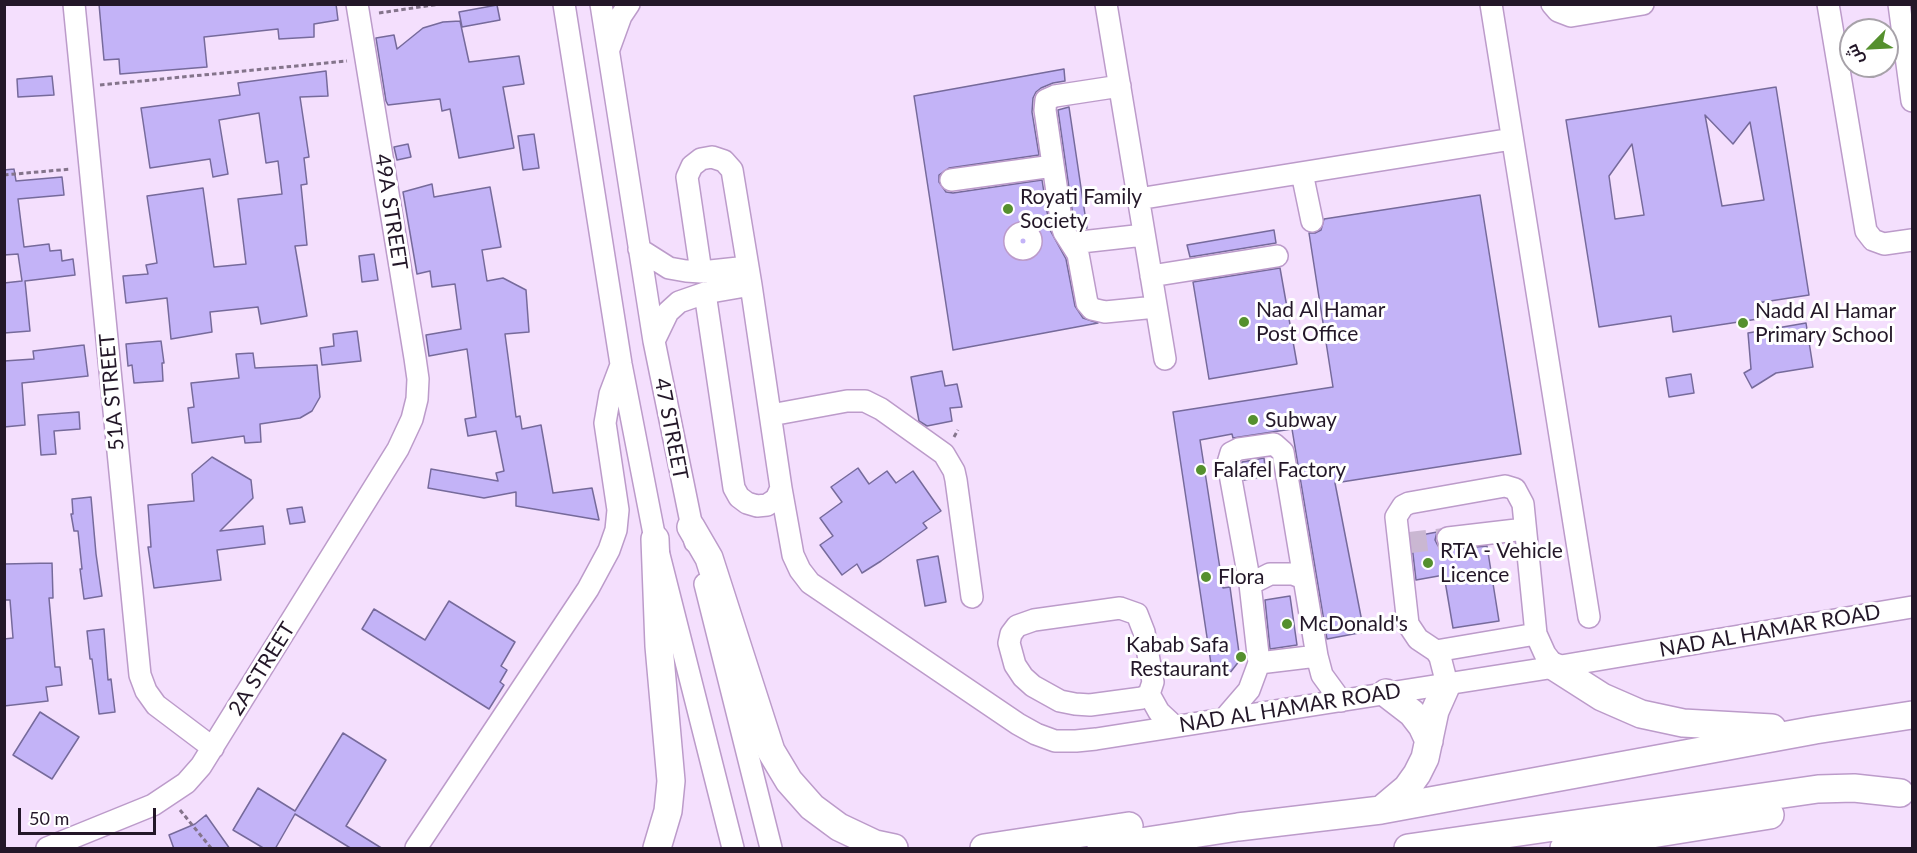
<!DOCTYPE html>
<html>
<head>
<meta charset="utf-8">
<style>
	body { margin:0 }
	#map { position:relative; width:1917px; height:853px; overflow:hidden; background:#f4dffd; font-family:Lato,Cairo,sans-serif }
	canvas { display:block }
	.frame { position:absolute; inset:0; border:6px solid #231728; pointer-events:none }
	.north { position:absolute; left:1839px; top:18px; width:60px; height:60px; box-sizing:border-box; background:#fff; border:2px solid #a7a2a9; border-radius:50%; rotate:246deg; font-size:16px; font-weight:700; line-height:24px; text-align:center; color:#231728 }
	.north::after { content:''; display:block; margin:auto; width:21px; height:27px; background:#55902e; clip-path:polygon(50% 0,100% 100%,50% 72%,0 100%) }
	.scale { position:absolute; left:18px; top:808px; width:138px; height:27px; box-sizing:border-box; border:3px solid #231728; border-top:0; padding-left:8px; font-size:18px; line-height:21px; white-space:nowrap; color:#231728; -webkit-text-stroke:4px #fff; paint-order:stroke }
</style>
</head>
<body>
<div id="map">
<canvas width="1917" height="853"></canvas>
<div class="frame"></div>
<div class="north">ش</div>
<div class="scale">50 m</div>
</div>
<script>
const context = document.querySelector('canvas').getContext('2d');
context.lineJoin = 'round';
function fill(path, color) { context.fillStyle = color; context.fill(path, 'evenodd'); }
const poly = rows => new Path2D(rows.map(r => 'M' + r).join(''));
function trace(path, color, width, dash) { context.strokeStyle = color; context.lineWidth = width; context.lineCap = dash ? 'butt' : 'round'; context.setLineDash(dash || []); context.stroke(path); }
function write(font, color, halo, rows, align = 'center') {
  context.font = font + ' Lato,sans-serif'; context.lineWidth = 6; context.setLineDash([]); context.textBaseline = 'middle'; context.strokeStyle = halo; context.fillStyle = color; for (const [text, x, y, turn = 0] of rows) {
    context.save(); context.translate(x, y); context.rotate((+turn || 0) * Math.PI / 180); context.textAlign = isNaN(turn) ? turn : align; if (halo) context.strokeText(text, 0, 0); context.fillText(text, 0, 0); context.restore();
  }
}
const building = poly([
	[99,4,336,4,338,20,314,24,314,37,279,39,278,29,204,37,207,67,120,74,119,59,104,60,99,4],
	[497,5,500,20,462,27,459,12,497,5],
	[460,21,469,62,519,56,524,84,503,87,514,148,459,158,450,109,442,111,440,99,388,105,386,101,376,38,394,35,397,49,423,28,443,22,460,21],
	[1064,69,1065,81,1053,83,1041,88,1036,92,1033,98,1032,112,1039,155,949,168,939,175,939,182,946,192,953,193,1042,180,1050,230,1066,259,1075,306,1083,318,1098,323,953,350,914,96,1064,69],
	[326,71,328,96,300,97,309,157,304,158,307,184,301,185,307,245,295,246,307,316,261,324,258,307,210,312,212,332,171,339,167,298,126,303,123,276,148,274,146,265,157,263,147,196,203,188,214,267,246,264,238,199,282,194,278,161,266,163,259,113,219,120,228,174,213,177,210,159,150,168,141,108,240,95,238,83,326,71],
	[52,76,54,95,18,97,17,79,52,76],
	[1776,87,1809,295,1757,303,1758,319,1673,332,1671,316,1599,327,1566,120,1776,87],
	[1705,115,1733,144,1750,122,1764,200,1722,206,1705,115],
	[1632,144,1644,215,1615,219,1609,176,1632,144],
	[1069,107,1087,228,1078,230,1074,223,1058,110,1069,107],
	[534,134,539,168,523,170,518,136,534,134],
	[408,144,411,157,397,160,394,147,408,144],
	[14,169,16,181,62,177,64,195,18,199,24,247,49,244,50,251,61,250,62,261,73,259,75,275,25,281,30,331,4,333,4,283,22,281,18,254,4,255,4,170,14,169],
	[432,184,434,197,490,187,501,247,482,250,487,281,503,278,526,290,529,332,505,334,516,417,520,416,522,429,541,425,553,493,592,488,599,520,516,506,516,492,484,498,428,488,431,469,498,481,496,473,504,471,496,431,468,436,465,419,476,417,467,349,429,356,426,335,461,329,455,284,432,287,430,271,417,274,403,192,432,184],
	[1480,195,1521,454,1335,483,1364,632,1327,639,1292,429,1233,438,1232,434,1200,440,1223,588,1230,587,1240,660,1229,674,1213,677,1173,412,1333,387,1309,233,1315,233,1321,230,1324,219,1480,195],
	[1274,230,1276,243,1190,257,1187,245,1274,230],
	[374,254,378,280,362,282,359,256,374,254],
	[1280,268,1297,364,1209,379,1193,282,1280,268],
	[1806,323,1813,367,1776,373,1752,388,1744,373,1751,369,1748,333,1806,323],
	[357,331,361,361,322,365,320,348,334,346,333,334,357,331],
	[161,341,164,363,162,363,163,381,134,383,132,365,128,366,126,344,161,341],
	[84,345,88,376,22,383,25,425,4,427,4,361,34,359,33,351,84,345],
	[253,353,255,368,317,365,320,397,312,411,300,418,260,424,261,442,245,443,244,436,192,443,188,408,194,407,191,383,239,378,236,354,253,353],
	[942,371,945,386,957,384,962,407,950,408,952,421,927,426,919,421,911,377,942,371],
	[1691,374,1694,393,1669,397,1666,378,1691,374],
	[79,412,80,429,54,431,56,454,41,455,38,415,79,412],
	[212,457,251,480,253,498,220,531,263,526,265,544,217,550,221,580,154,588,148,547,151,547,148,505,194,501,192,474,212,457],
	[1264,458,1266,476,1244,480,1242,462,1264,458],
	[858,468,869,484,887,471,896,483,913,471,941,511,923,523,927,528,881,561,862,573,857,564,842,575,820,545,833,536,820,518,842,502,831,487,858,468],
	[91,497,96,554,102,596,84,599,80,569,82,569,78,531,74,531,71,514,73,514,72,499,91,497],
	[302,507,305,522,290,524,287,509,302,507],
	[1437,532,1435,540,1438,546,1444,550,1487,546,1499,621,1453,628,1444,575,1416,580,1411,537,1437,532],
	[938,556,946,602,925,606,917,560,938,556],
	[52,563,53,598,49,598,55,667,60,667,62,685,46,687,48,701,4,706,4,639,13,638,10,600,4,600,4,564,52,563],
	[1290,596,1297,645,1270,649,1265,600,1290,596],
	[449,601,515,642,501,666,507,670,500,682,504,685,489,709,362,629,374,609,425,640,449,601],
	[104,629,108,680,111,679,115,712,99,714,92,659,90,659,87,631,104,629],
	[40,712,79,737,52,779,13,755,40,712],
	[343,733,386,760,346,826,383,849,352,849,295,814,275,849,265,849,233,830,258,788,295,811,343,733],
	[206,815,230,849,174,849,169,835,195,824,206,815]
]);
fill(building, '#c3b3f7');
trace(building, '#766a9b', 1.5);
trace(poly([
	[1406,543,1448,538]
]), '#cab7d2', 21, [21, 10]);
const minor = poly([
	[74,4,140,675,146,691,156,705,213,748],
	[564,4,621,364,655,539,733,848],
	[601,4,654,341,695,542],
	[1106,4,1165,359],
	[1491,4,1589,617],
	[1552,4,1558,11,1571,16,1643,4],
	[1828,4,1866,231,1873,240,1884,244,1912,240],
	[1899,4,1912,101],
	[609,49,621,16,629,4],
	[1120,86,1055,96,1046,100,1045,110,1062,226,1064,232,1078,254,1087,303,1092,309,1105,312,1156,307],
	[1302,173,1312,221],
	[951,180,1053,166],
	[1138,199,1512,139],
	'1015 241a8 8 0 1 1 16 0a8 8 0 1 1-16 0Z',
	[1072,243,1144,235],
	[639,249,669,268,686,271,701,272,748,267],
	[701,272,687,177,692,166,701,159,712,157,724,161,732,170,751,285,781,488,776,499,767,505,757,506,747,503,739,497,734,488,705,293],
	[1151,276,1277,256],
	[654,341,668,312,679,302,705,293,751,285],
	[771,415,847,401,865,401,881,409,944,454,954,471,956,480,972,597],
	[781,488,793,555,800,570,810,583,1018,724,1036,734,1055,741,1076,741,1096,739,1555,667,1912,607],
	[1448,538,1525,529],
	[705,584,771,848],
	[1250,584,1270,574,1293,574,1303,578],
	[1120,608,1137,614,1144,632,1153,682,1149,694,1142,698,1090,705,1075,704,1060,701,1033,686,1023,677,1015,665,1009,643,1011,634,1017,626,1034,620,1120,608],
	[1436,651,1536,634],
	[1259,663,1317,656],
	[1447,684,1440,657,1436,651,1418,639,1408,624,1396,517,1403,506,1409,503,1505,486,1515,489,1523,504,1536,634,1545,654,1555,667],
	[1149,694,1159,712,1174,726],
	[1224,719,1249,690,1259,663,1250,584,1228,463,1231,453,1239,449,1274,444,1283,452,1317,656,1322,675,1341,701],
	[47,848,153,805,186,783,201,766,398,449,412,419,417,399,418,379,415,358,357,4],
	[416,848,588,589,609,550,616,530,618,510,605,423,610,394,621,365]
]);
const major = poly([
	[691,527,709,558,771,751,789,781,812,807,839,827,875,844,894,848],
	[655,539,659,646,671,781,668,811,657,848],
	[1555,667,1602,697,1641,714,1683,723,1772,728],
	[1386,693,1412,713,1422,726,1429,741],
	[1382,809,1407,788,1417,774,1425,758,1435,711,1447,684],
	[984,848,1129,826],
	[1101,848,1238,827,1381,810,1815,730,1912,715],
	[1408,848,1818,789,1854,788,1900,793],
	[1564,848,1770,815]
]);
trace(minor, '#bc9bca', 24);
trace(major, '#bc9bca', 30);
trace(poly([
	[379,13,440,4],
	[100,85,347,61],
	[4,175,71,169],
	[954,437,958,430],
	[180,810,211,848]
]), '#84748b', 3, [4.5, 3]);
trace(minor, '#fff', 21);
trace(major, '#fff', 27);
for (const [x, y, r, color] of [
	[1008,209,6,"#55902e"],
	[1244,322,6,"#55902e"],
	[1743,323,6,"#55902e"],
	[1253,420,6,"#55902e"],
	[1201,470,6,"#55902e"],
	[1428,563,6,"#55902e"],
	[1206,577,6,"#55902e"],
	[1287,624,6,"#55902e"],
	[1241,657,6,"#55902e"]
]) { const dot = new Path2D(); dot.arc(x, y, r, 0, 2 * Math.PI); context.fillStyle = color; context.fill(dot); trace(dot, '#fff', 2); }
write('21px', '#231728', '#fff', [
	["Royati Family",1020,197],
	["Society",1020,221],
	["Nad Al Hamar",1256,310],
	["Post Office",1256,334],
	["Nadd Al Hamar",1755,311],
	["Primary School",1755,335],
	["Subway",1265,420],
	["Falafel Factory",1213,470],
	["RTA - Vehicle",1440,551],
	["Licence",1440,575],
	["Flora",1218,577],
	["McDonald's",1299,624],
	["Kabab Safa",1229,645,"right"],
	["Restaurant",1229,669,"right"]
], 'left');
write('21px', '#231728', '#fff', [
	["49A STREET",391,212,81],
	["51A STREET",112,392,-95],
	["47 STREET",671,429,79],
	["NAD AL HAMAR ROAD",1770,631,-10],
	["2A STREET",262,669,-58],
	["NAD AL HAMAR ROAD",1290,708,-9]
]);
</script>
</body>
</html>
